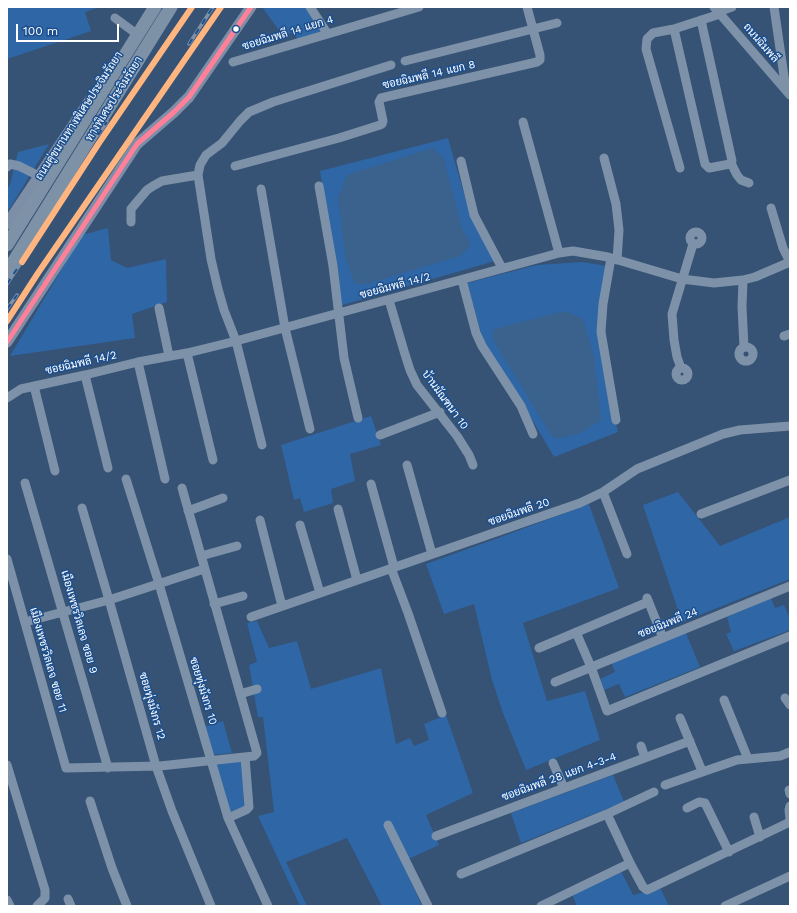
<!DOCTYPE html>
<html>
<head>
<meta charset="utf-8">
<style>
	body { margin:0 }
	#map { position:relative; width:797px; height:913px; overflow:hidden; background:#365274; font-family:"Work Sans",sans-serif }
	canvas { display:block }
	.frame { position:absolute; inset:0; border:8px solid #fff; pointer-events:none }
	.scale { position:absolute; left:16px; top:24px; width:103px; height:18px; box-sizing:border-box; border:2px solid #fff; border-top:0; padding-left:5px; font-size:12px; line-height:14px; white-space:nowrap; color:#fff; -webkit-text-stroke:3px #1b4f8f; paint-order:stroke }
</style>
</head>
<body>
<div id="map">
<canvas width="797" height="913"></canvas>
<div class="frame"></div>
<div class="scale">100 m</div>
</div>
<script>
const context = document.querySelector('canvas').getContext('2d');
context.lineJoin = 'round';
function fill(path, color) { context.fillStyle = color; context.fill(path, 'evenodd'); }
const poly = rows => new Path2D(rows.map(r => 'M' + r).join(''));
function trace(path, color, width, dash) { context.strokeStyle = color; context.lineWidth = width; context.lineCap = dash ? 'butt' : 'round'; context.setLineDash(dash || []); context.stroke(path); }
function write(font, color, halo, rows, align = 'center') {
  context.font = font + ' "Work Sans",Sarabun,sans-serif'; context.lineWidth = 3; context.setLineDash([]); context.textBaseline = 'middle'; context.strokeStyle = halo; context.fillStyle = color; for (const [text, x, y, turn = 0] of rows) {
    context.save(); context.translate(x, y); context.rotate((+turn || 0) * Math.PI / 180); context.textAlign = isNaN(turn) ? turn : align; if (halo) context.strokeText(text, 0, 0); context.fillText(text, 0, 0); context.restore();
  }
}
fill(poly([
	[7,7,100,7,85,12,91,31,7,59],
	[262,7,307,7,321,31,298,40,293,32,283,36],
	[448,138,470,215,495,261,339,306,334,256,320,171],
	[49,144,7,213,7,188,10,185,18,152],
	[108,228,111,260,127,268,166,259,167,302,132,314,135,338,10,356,82,235],
	[582,262,607,266,600,347,602,362,618,432,554,457,530,416,484,344,467,283,537,265],
	[371,416,381,445,350,454,355,481,331,489,333,503,304,512,300,498,294,500,281,445],
	[678,492,720,546,790,517,790,579,682,622,643,505],
	[589,504,619,588,523,623,547,701,585,691,600,740,526,770,503,713,492,680,474,604,444,614,426,564,498,538],
	[771,598,775,608,784,605,790,618,790,630,734,651,726,634,731,632,727,617],
	[257,621,269,648,297,641,311,689,381,668,396,744,410,738,414,746,429,740,424,724,446,715,473,793,426,815,439,845,402,862,422,906,382,906,347,838,286,862,307,906,300,906,258,816,274,812,263,717,258,717,249,665,257,662,247,623],
	[686,633,700,667,625,697,619,684,604,690,600,679,615,672,611,662],
	[223,721,232,753,212,755,204,727],
	[242,760,244,807,230,812,216,762],
	[613,775,624,802,521,843,511,813],
	[621,871,633,895,660,888,669,906,577,906,572,894]
]), '#2f66a5');
fill(poly([
	[433,148,444,159,462,229,471,244,460,256,367,284,355,284,346,260,338,198,347,175],
	[565,311,583,319,594,357,601,420,578,434,555,439,550,433,492,338,494,329]
]), '#3b618d');
trace(poly([
	[310,7,327,33],
	[714,7,790,95],
	[774,7,786,90],
	[718,12,732,7],
	[115,18,134,32],
	[674,29,705,164,709,168,730,164,732,161,701,20],
	[405,61,557,23],
	[233,62,419,7],
	[523,122,559,253],
	[604,158,616,204,619,230,617,260],
	[461,161,474,215,502,268],
	[731,163,737,175,741,180,749,183],
	[235,166,339,138,380,125,382,124,383,121,379,102,381,98,537,62,540,60,540,55,527,7],
	[7,167,10,164,19,166,39,176],
	[680,168,646,49,647,39,653,33,674,29,720,14],
	[319,186,333,266,344,358,358,418],
	[261,189,285,328,310,429],
	[771,208,783,248,790,262],
	[131,222,131,209,147,190,153,186,162,181,198,175],
	'690 238a6 6 0 1 1 12 0a6 6 0 1 1-12 0Z',
	[611,258,603,304,601,332,616,420],
	[462,280,476,333,482,346,521,406,533,434],
	[743,280,742,307,744,347],
	[389,300,404,351,410,370,417,385,457,436,469,455,473,465],
	[159,308,169,356],
	[784,336,790,334],
	'739 354a7 7 0 1 1 14 0a7 7 0 1 1-14 0Z',
	[187,353,213,460],
	[138,362,165,479],
	'676 374a6 6 0 1 1 12 0a6 6 0 1 1-12 0Z',
	[681,368,677,357,674,340,672,314,693,244],
	[85,375,108,468],
	[34,386,55,471],
	[7,398,21,389,85,375,138,362,187,353,236,341,559,253,573,251,608,257,682,279,714,283,743,280,755,277,790,262],
	[380,435,440,412],
	[262,445,236,341,224,310,218,289,211,259,198,175,200,165,206,155,222,143,240,121,249,112,273,102,391,65],
	[407,465,432,554],
	[126,479,159,584,228,818,268,906],
	[25,483,108,768],
	[371,484,394,567],
	[603,492,627,554],
	[82,508,109,600,156,766,172,811,211,906],
	[338,509,357,580],
	[188,511,223,498],
	[701,514,790,480],
	[260,520,282,606],
	[300,525,320,593],
	[201,556,237,546],
	[7,559,66,768,160,766,254,756,257,753,182,488],
	[391,568,408,613,442,713],
	[647,598,663,638],
	[214,604,243,596],
	[251,617,580,503,603,492,637,469,723,434,740,430,790,426],
	[25,622,109,600,204,569],
	[576,632,591,667,607,711,790,636],
	[539,648,648,602],
	[555,682,790,586],
	[240,694,257,689],
	[785,698,790,705],
	[724,700,748,759],
	[680,718,702,771],
	[641,746,645,758],
	[553,763,564,788],
	[7,765,45,890,45,898,37,906],
	[665,785,737,760,780,756,790,752],
	[789,790,790,794],
	[90,801,112,868,127,906],
	[790,806,789,810,790,819],
	[687,808,699,802,705,803,729,852],
	[607,814,630,863,643,887,647,890,790,822],
	[754,817,760,837],
	[228,818,246,810,249,807,245,757],
	[388,825,428,906],
	[436,836,690,741],
	[461,874,607,814,654,792],
	[68,899,71,906],
	[7,900,10,906],
	[541,906,630,863],
	[725,906,790,876]
]), '#7d92a8', 9);
trace(poly([
	[7,224,90,100],
	[7,342,137,144,174,112,189,97,251,7]
]), '#7d8ea7', 11);
trace(poly([
	[7,245,155,7],
	[7,272,171,7]
]), '#7e92a7', 13);
const rail = poly([
	[189,44,213,7],
	[98,135,107,122],
	[7,284,112,125],
	[7,309,17,295],
	[7,321,38,273,221,7]
]);
trace(rail, '#7e92a7', 3.5);
trace(rail, '#1b4f8f', 2, [6]);
trace(poly([
	[7,342,137,144,174,112,189,97,251,7]
]), '#ff8098', 5);
trace(poly([
	[22,262,99,143,192,7],
	[7,321,38,273,221,7]
]), '#ffb580', 6);
for (const [x, y, r, color] of [
	[236,29,3.5,"#fff"]
]) { const dot = new Path2D(); dot.arc(x, y, r, 0, 2 * Math.PI); context.fillStyle = color; context.fill(dot); trace(dot, '#1b4f8f', 1.5); }
write('11px', '#fff', '#1b4f8f', [
	["ซอยฉิมพลี 14 แยก 4",288,33,-17],
	["ถนนฉิมพลี",761,43,49],
	["ซอยฉิมพลี 14 แยก 8",429,75,-13],
	["ทางพิเศษประจิมรัถยา",114,99,-58],
	["ถนนคู่ขนานทางพิเศษประจิมรัถยา",79,116,-57],
	["ซอยฉิมพลี 14/2",395,286,-15],
	["ซอยฉิมพลี 14/2",81,363,-13],
	["บ้านมัณฑนา 10",445,400,54],
	["ซอยฉิมพลี 20",519,512,-19],
	["เมืองเพชรวิลเลจ ซอย 9",79,622,74],
	["ซอยฉิมพลี 24",668,623,-22],
	["เมืองเพชรวิลเลจ ซอย 11",48,660,74],
	["ซอยทุ่งมังกร 10",203,691,73],
	["ซอยทุ่งมังกร 12",152,706,74],
	["ซอยฉิมพลี 28 แยก 4-3-4",559,777,-20]
]);
</script>
</body>
</html>
